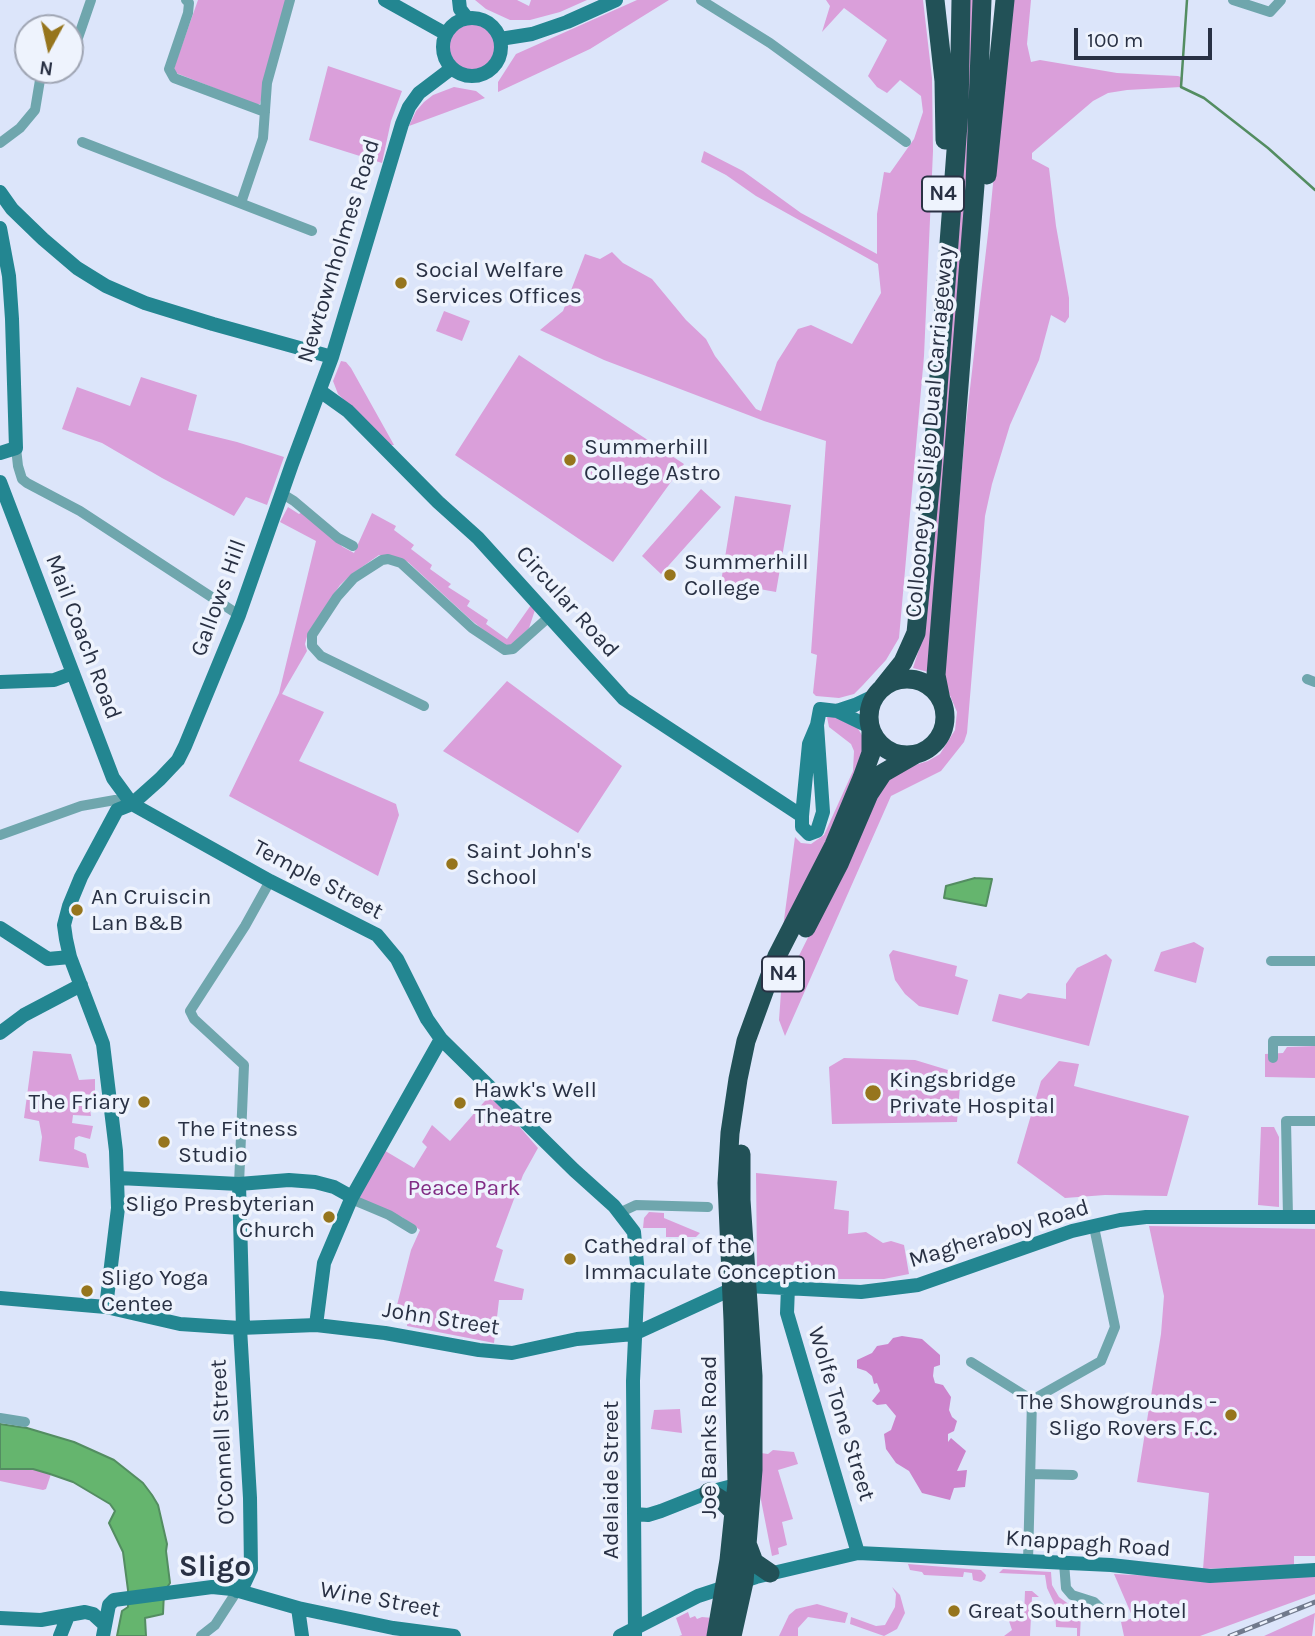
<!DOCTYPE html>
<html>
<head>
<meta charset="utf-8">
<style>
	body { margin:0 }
	#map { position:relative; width:1315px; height:1636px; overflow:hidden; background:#dce5fa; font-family:Karla,sans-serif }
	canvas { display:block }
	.north { position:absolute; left:14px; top:14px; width:70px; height:70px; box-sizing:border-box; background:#eef3fd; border:2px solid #9fa5b3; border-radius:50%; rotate:188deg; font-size:19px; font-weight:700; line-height:28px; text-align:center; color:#293144 }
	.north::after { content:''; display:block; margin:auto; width:24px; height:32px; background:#96751d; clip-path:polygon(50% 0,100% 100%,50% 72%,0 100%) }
	.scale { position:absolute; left:1074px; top:28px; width:138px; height:32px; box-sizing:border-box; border:4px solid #293144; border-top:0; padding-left:9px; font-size:21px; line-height:24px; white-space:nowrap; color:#293144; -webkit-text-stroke:5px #eef3fd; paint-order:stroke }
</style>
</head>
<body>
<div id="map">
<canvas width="1315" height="1636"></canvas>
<div class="north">N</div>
<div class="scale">100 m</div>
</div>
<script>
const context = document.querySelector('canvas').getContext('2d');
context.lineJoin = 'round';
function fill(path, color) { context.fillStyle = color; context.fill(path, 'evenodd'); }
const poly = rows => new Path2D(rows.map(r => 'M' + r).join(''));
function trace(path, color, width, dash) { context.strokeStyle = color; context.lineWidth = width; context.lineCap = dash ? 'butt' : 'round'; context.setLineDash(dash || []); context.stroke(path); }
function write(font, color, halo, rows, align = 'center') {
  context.font = font + ' Karla,sans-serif'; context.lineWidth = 7; context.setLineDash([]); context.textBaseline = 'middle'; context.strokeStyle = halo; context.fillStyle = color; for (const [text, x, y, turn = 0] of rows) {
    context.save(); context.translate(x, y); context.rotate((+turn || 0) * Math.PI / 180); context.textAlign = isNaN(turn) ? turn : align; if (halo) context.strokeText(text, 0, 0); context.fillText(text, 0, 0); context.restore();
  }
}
fill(poly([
	[198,0,286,0,260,104,255,104,176,73,174,69,176,62],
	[475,0,517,0,529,6,531,0,587,0,560,12,530,20,510,20,486,9],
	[637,0,669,0,590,49,498,92,498,82,516,54],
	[826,0,923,0,932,78,933,151,924,356,899,638,886,660,863,685,854,694,839,698,816,696,813,693,817,655,811,653,826,441,764,421,604,360,540,330,563,311,585,254,600,259,612,252,623,263,652,279,686,320,706,339,715,356,756,409,761,411,777,362,798,329,811,325,852,344,881,293,878,264,756,196,726,175,701,162,704,151,743,171,801,213,877,254,877,214,884,172,890,173,914,139,923,112,921,96,900,80,887,93,877,87,868,76,887,40,844,8,822,32,830,6],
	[967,0,973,0,968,193,928,672,913,668,919,649],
	[1011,0,1031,0,1027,44,1031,62,1040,60,1117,73,1178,76,1183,78,1181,87,1127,90,1108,93,1093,101,1032,153,1032,159,1049,168,1056,226,1069,298,1069,317,1065,323,1051,315,1039,360,1010,425,992,484,985,516,967,733,964,742,941,771,891,796,785,1036,779,1020,781,992,885,782,912,766,928,761,940,754,955,730,957,712,943,679,966,423,989,225],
	'447 48a25 25 0 1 1 50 0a25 25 0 1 1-50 0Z',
	[328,66,402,91,391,121,382,163,309,140],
	[454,87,476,91,485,98,409,126,416,111,424,102,433,95],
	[444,311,470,321,462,341,436,331],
	[519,355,684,464,613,562,455,455],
	[341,361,346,362,351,368,394,445,389,445,338,394,333,381],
	[141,377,197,395,188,430,237,442,284,457,267,505,246,497,234,516,162,478,102,443,62,429,77,387,130,406],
	[701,489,721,507,661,574,642,556],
	[735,496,791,505,776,592,721,582],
	[288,507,299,514,302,512,343,547,354,553,372,513,396,526,394,530,414,545,411,549,432,565,430,569,451,584,448,587,470,601,467,606,488,620,486,624,507,639,531,605,535,610,529,628,511,645,507,646,496,640,471,620,408,562,390,555,379,555,352,574,340,585,308,633,305,644,307,651,282,694,324,712,299,761,396,804,399,815,378,876,229,796,279,693,316,541,280,522],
	[507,681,622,766,578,833,443,751],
	[832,716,857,727,863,737,861,766,782,935,795,837,801,843,811,844,824,835,853,771,854,751,851,744,829,727,827,717],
	[1194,942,1204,948,1196,983,1154,971,1161,952],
	[893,950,957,966,955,976,968,980,958,1015,919,1006,905,994,895,980,889,955],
	[1106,954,1112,960,1089,1046,992,1021,999,994,1021,999,1028,993,1066,999,1066,984,1077,968],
	[1315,1046,1315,1078,1265,1077,1265,1054,1283,1053,1287,1047],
	[33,1051,71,1054,79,1080,95,1079,95,1095,78,1098,79,1103,89,1102,91,1116,73,1115,72,1123,93,1126,90,1139,79,1136,75,1138,74,1149,86,1154,89,1168,39,1161,42,1137,39,1121,24,1118],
	[844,1058,915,1060,961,1074,957,1122,832,1124,829,1067],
	[1059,1061,1079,1064,1074,1086,1189,1116,1167,1196,1105,1195,1065,1198,1017,1163,1041,1081],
	[491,1094,538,1148,523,1175,496,1247,503,1250,494,1281,524,1289,522,1300,499,1300,494,1343,407,1326,409,1312,396,1309,411,1250,420,1230,402,1217,358,1198,382,1149,414,1168,427,1147,422,1142,432,1125,450,1141],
	[1261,1127,1274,1127,1279,1137,1279,1207,1258,1205],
	[756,1173,837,1181,834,1209,849,1211,848,1234,866,1232,883,1243,891,1241,904,1245,909,1274,884,1279,833,1279,765,1274,757,1266],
	[649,1212,664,1213,664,1218,700,1233,696,1237,666,1237,666,1228,643,1228,644,1218],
	[1149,1226,1315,1229,1315,1556,1294,1556,1294,1565,1203,1569,1209,1493,1137,1482,1161,1334,1164,1296],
	[680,1409,682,1433,651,1429,654,1410],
	[773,1450,794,1452,798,1464,778,1470,793,1519,782,1522,787,1545,778,1548,779,1554,772,1556,760,1495,761,1453,768,1454],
	[0,1469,33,1469,51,1474,46,1489,43,1490,0,1481],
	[908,1564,981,1570,986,1575,985,1579,981,1582,973,1580,972,1573,964,1572,963,1577,924,1575,922,1572,910,1570],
	[1003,1569,1051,1572,1052,1585,1059,1597,1081,1613,1080,1636,1077,1636,1077,1628,1056,1627,1055,1605,1047,1588,1045,1575,999,1573],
	[1114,1574,1155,1576,1315,1575,1315,1594,1200,1636,1124,1636,1121,1622,1133,1618],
	[892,1587,900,1595,905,1613,897,1629,884,1636,850,1624,851,1617,876,1626,885,1625,895,1607,896,1594],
	[1025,1591,1032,1591,1039,1597,1032,1597,1030,1636,1004,1636,1012,1630,1008,1618,1010,1616,1024,1617],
	[817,1604,848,1613,845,1623,808,1617,798,1628,798,1636,779,1636,789,1615,796,1609],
	[688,1612,690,1618,695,1616,697,1619,702,1617,713,1618,707,1636,679,1636,682,1635,676,1618],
	[1315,1613,1312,1636,1264,1636]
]), '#da9fda');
fill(poly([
	[902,1336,922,1339,940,1355,940,1365,934,1367,933,1376,935,1383,943,1385,951,1397,949,1410,952,1417,957,1421,954,1431,948,1434,948,1442,951,1438,966,1451,957,1471,967,1470,965,1487,954,1488,950,1500,922,1493,909,1471,896,1463,886,1449,884,1434,891,1430,896,1416,886,1404,877,1405,872,1401,880,1391,877,1383,874,1384,872,1376,866,1371,857,1368,857,1360,872,1353,877,1346,888,1344,893,1338]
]), '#cc84cc');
const water = poly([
	[975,878,992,879,986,906,944,898,946,886,975,878],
	[0,1424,27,1428,74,1442,114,1460,143,1483,152,1495,158,1505,167,1544,166,1551,170,1583,164,1592,163,1614,145,1618,146,1636,117,1636,122,1611,128,1607,128,1590,123,1552,109,1523,115,1511,110,1504,73,1482,50,1474,33,1469,0,1469,0,1424]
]);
fill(water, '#65b56e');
trace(water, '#538d61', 2);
trace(poly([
	[1187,0,1181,87,1204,98,1268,148,1315,190]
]), '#538d61', 2.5);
trace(poly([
	[186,0,189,3,188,13,169,69,174,78,265,112],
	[701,0,770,43,906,142],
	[1233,0,1270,12,1281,0],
	[70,61,91,0],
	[66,71,67,70],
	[82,142,312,231],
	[0,143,20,128,35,110,41,74],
	[241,203,263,138,267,83,290,0],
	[16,448,18,466,22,479,27,483,80,511,239,615],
	[281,493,294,501,338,538,353,546],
	[1307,679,1315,682],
	[424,706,321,656,312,646,312,635,337,597,354,578,382,560,388,559,401,563,472,628,505,650,513,649,550,616],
	[0,835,81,806,115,800,131,803],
	[1271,961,1315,961],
	[1273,1058,1273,1041,1315,1041],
	[239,1184,244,1065,194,1019,190,1011,245,926,270,881],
	[351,1199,389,1215,412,1229],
	[619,1213,636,1205,708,1207],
	[1288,1217,1286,1121,1315,1121],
	[971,1362,1032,1400],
	[0,1418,25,1422],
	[1031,1474,1073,1475],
	[1028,1562,1032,1400,1101,1361,1115,1327,1094,1227],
	[1064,1563,1066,1588,1072,1595,1094,1602,1106,1614],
	[201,1636,215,1625,237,1591]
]), '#6fa6ad', 10);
trace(poly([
	[385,0,446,34],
	[459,0,460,9,467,18],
	'443 47a29 29 0 1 1 58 0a29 29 0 1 1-58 0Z',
	[500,39,532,34,567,22,616,0],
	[0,192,12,209,43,239,77,268,106,286,145,303,213,324,332,357],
	[0,228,9,276,12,319,16,448,0,453],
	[320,391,348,411,438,502,478,538,624,699,802,816,802,827,809,834,817,831,823,812,817,725],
	[0,482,113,778,132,804,270,881,377,935,397,959,427,1019,441,1039,574,1170,614,1206,634,1232,638,1275,633,1381,635,1636],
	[0,682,54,680,73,673],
	[837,711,870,727],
	[802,816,809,744,817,725,820,709,837,711,855,705,876,695],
	[0,928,48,959,70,957],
	[0,1033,24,1015,81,985],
	[119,1178,239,1184,289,1180,315,1182,334,1187,352,1197],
	[239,1184,243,1328],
	[788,1287,787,1313,858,1553],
	[0,1298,106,1307,180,1324,240,1328,316,1325,385,1333,479,1350,512,1353,577,1339,634,1334,732,1289,747,1286,861,1292,918,1285,1072,1231,1120,1220,1146,1217,1315,1217],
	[106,1307,118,1208,116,1151,103,1044,70,957,66,939,64,925,69,906,81,877,117,810,132,804,160,779,178,760,185,746,239,615,292,464,332,357,402,124,409,107,419,93,452,68],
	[316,1325,324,1263,352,1197,441,1039],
	[634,1514,648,1515,661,1511,709,1492,744,1483],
	[237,1591,244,1584,251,1569,250,1498,240,1328],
	[298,1608,302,1636],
	[0,1618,41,1620,85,1612,93,1614,105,1625],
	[60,1636,68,1616],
	[103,1636,109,1605,114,1600,212,1587,232,1589,298,1608,393,1628,454,1636],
	[620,1636,698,1596,756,1577,858,1553,1111,1565,1210,1576,1315,1570]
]), '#238691', 14);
trace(poly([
	[935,0,944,81,945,140],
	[987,175,1005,0],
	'869 717a38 38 0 1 1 76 0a38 38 0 1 1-76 0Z',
	[883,687,903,662,916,633,932,468,959,111,961,0],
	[941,700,936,675,975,185,982,0],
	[806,928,839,864,869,794,883,773,916,754],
	[709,1492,723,1501,734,1512],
	[748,1546,754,1562,770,1573],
	[716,1636,729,1560,737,1483,733,1320,727,1183,730,1133,738,1079,746,1041,777,956,834,845,862,778,871,753,871,731],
	[732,1636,744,1582,753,1470,753,1376,741,1200,741,1154]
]), '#225157', 19);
const rail = poly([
	[1230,1636,1315,1602]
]);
trace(rail, '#717a8d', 5);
trace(rail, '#eef3fd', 2.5, [8]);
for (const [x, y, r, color] of [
	[401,283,7,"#96751d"],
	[570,460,7,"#96751d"],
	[670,575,7,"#96751d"],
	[452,864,7,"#96751d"],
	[77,910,7,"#96751d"],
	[873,1093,9,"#96751d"],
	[144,1102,7,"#96751d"],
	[460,1103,7,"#96751d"],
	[164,1142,7,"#96751d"],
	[329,1217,7,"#96751d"],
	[570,1259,7,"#96751d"],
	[87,1291,7,"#96751d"],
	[1231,1415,7,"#96751d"],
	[954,1611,7,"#96751d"]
]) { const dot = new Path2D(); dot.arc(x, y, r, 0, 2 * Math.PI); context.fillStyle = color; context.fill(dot); trace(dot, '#eef3fd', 2.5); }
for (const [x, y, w] of [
	[943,194,42],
	[783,974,42]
]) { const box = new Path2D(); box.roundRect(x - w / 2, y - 17.5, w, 35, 5); context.fillStyle = '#eef3fd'; context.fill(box); trace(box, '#293144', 2); }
write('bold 21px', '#293144', null, [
	["N4",943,194],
	["N4",783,974]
]);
write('23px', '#293144', '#eef3fd', [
	["Newtownholmes Road",339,251,-73],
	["Collooney to Sligo Dual Carriageway",930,432,-85],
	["Gallows Hill",219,598,-70],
	["Circular Road",567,602,48],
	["Mail Coach Road",83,637,69],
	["Temple Street",318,880,28],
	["Magheraboy Road",999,1234,-17],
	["John Street",441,1319,9],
	["Wolfe Tone Street",841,1414,73],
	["Joe Banks Road",709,1437,-90],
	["O'Connell Street",223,1442,-93],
	["Adelaide Street",611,1480,-90],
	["Knappagh Road",1088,1544,4],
	["Wine Street",380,1600,10]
]);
write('23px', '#293144', '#eef3fd', [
	["Social Welfare",415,270],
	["Services Offices",415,296],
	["Summerhill",584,447],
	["College Astro",584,473],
	["Summerhill",684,562],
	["College",684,588],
	["Saint John's",466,851],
	["School",466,877],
	["An Cruiscin",91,897],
	["Lan B&B",91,923],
	["Kingsbridge",889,1080],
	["Private Hospital",889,1106],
	["Hawk's Well",474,1090],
	["Theatre",474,1116],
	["The Friary",130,1102,"right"],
	["The Fitness",178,1129],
	["Studio",178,1155],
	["Sligo Presbyterian",315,1204,"right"],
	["Church",315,1230,"right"],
	["Cathedral of the",584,1246],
	["Immaculate Conception",584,1272],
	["Sligo Yoga",101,1278],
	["Centee",101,1304],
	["The Showgrounds -",1217,1402,"right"],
	["Sligo Rovers F.C.",1217,1428,"right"],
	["Great Southern Hotel",968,1611]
], 'left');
write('23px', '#822d85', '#eef3fd', [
	["Peace Park",464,1188]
]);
write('bold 30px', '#293144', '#eef3fd', [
	["Sligo",215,1567]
]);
</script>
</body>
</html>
